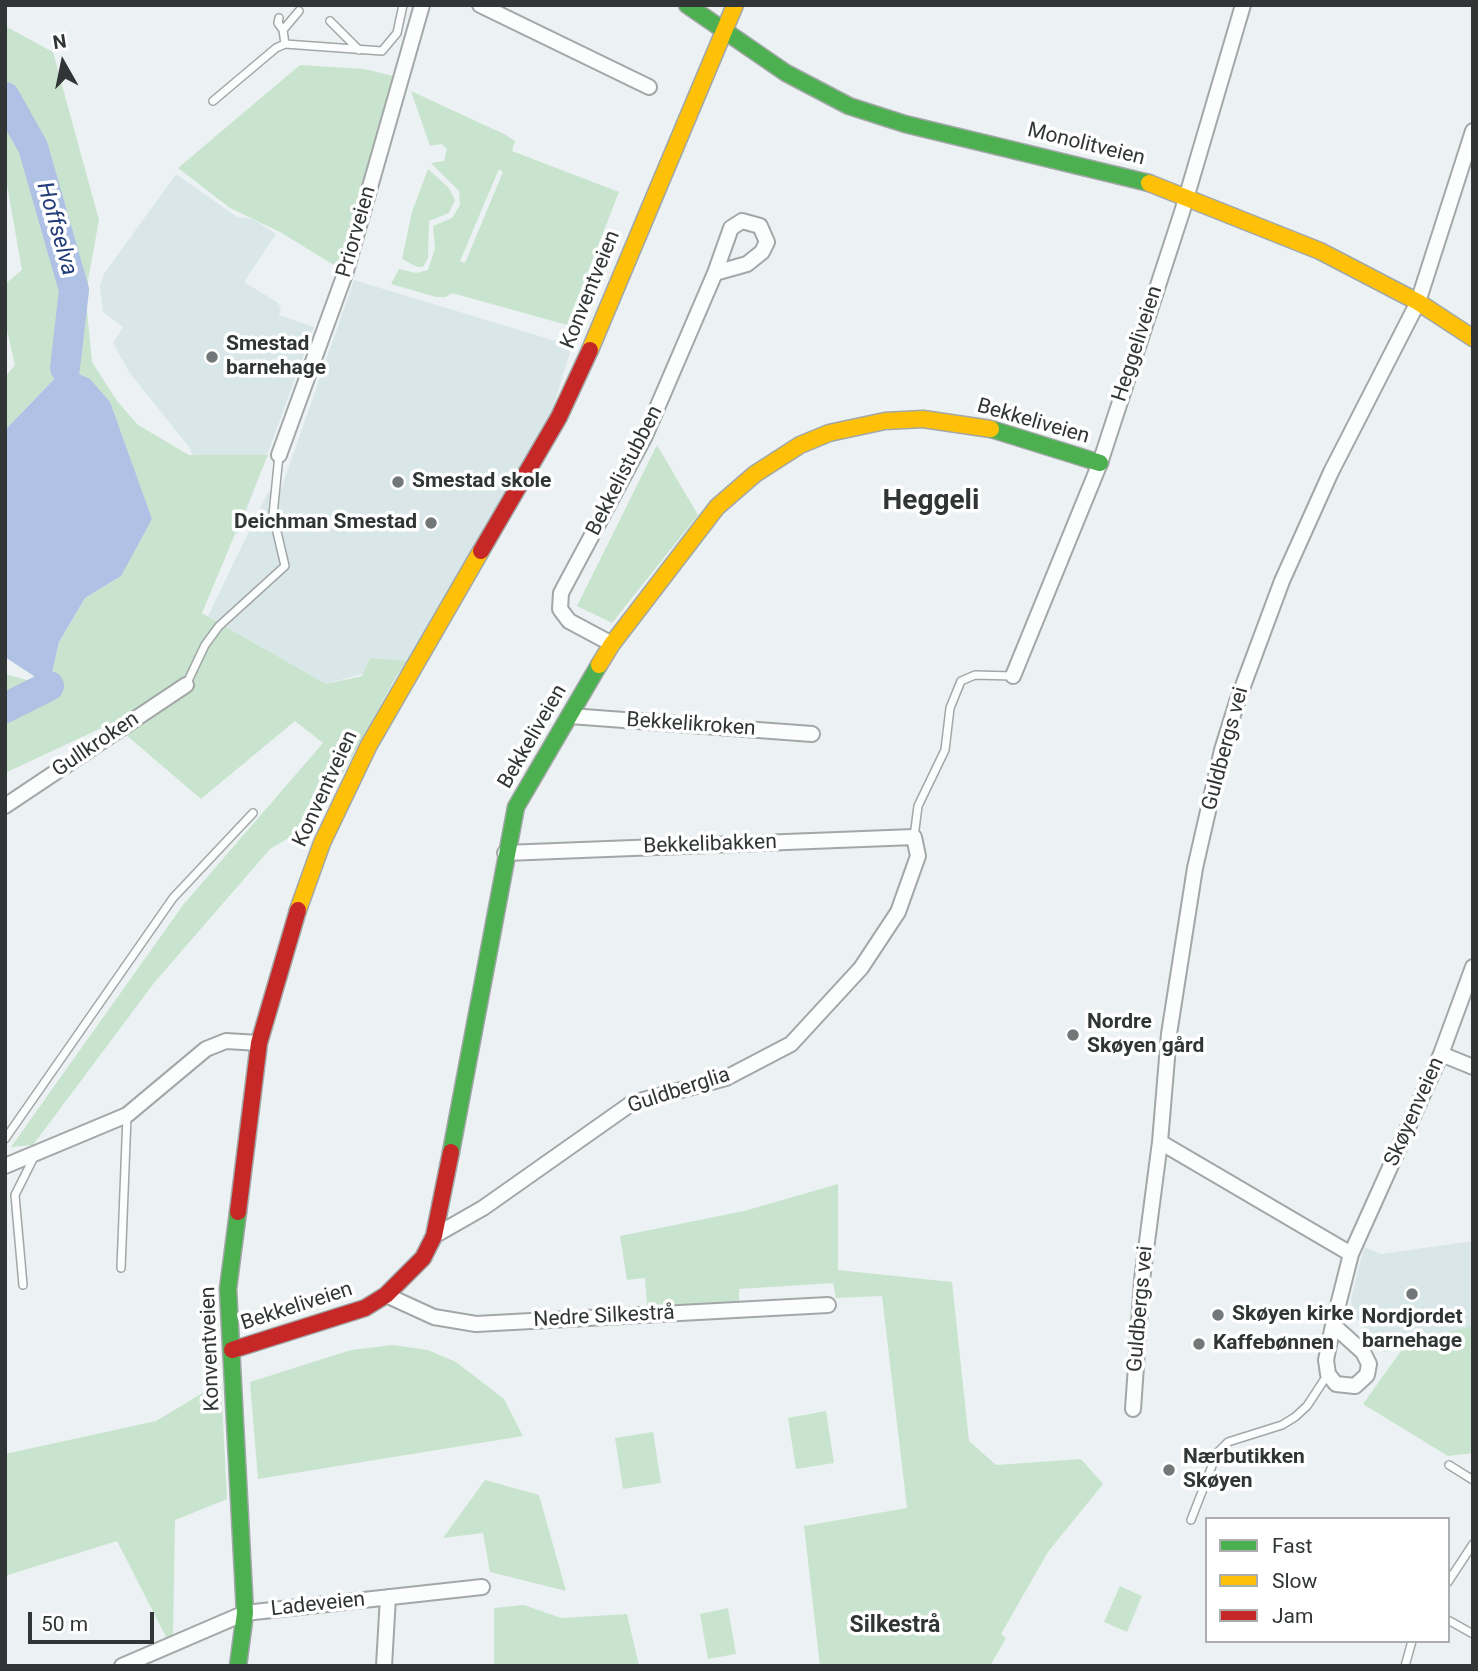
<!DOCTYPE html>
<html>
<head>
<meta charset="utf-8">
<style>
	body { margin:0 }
	#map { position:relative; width:1478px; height:1671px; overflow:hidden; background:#ecf2f3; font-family:Roboto,sans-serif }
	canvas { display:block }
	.frame { position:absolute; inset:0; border:7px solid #313535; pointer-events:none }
	.legend { position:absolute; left:1205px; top:1517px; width:245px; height:126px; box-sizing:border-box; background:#fff; border:2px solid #adaeae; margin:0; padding:9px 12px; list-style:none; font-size:21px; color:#313535 }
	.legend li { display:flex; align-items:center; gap:14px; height:35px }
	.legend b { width:35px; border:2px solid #adaeae }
	.north { position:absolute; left:28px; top:28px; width:70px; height:70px; -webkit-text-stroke:5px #fff; paint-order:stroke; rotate:351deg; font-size:19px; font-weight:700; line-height:28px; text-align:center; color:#313535 }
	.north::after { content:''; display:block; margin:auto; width:24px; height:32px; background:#313535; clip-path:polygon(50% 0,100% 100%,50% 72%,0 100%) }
	.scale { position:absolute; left:28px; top:1612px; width:126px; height:32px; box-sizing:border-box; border:4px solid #313535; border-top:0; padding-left:9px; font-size:21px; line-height:24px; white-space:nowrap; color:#313535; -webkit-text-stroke:5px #fff; paint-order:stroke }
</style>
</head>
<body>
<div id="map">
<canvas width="1478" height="1671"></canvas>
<div class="frame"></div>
<ul class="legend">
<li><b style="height:9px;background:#4caf50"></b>Fast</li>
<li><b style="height:9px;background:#ffc107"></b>Slow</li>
<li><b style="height:9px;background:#c62828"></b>Jam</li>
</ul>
<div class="north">N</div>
<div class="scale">50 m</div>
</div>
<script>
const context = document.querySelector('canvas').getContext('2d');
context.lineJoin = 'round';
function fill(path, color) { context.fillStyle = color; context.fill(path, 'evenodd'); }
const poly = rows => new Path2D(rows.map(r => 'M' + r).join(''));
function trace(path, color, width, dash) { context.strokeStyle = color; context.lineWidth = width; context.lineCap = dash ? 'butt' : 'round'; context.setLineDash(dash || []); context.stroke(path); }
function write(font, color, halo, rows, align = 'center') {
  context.font = font + ' Roboto,sans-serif'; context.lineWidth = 7; context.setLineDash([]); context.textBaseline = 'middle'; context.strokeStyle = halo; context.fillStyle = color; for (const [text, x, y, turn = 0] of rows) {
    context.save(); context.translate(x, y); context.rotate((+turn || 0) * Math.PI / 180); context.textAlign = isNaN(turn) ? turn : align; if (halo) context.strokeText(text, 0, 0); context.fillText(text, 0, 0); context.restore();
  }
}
fill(poly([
	[176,174,237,217,253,219,276,234,244,282,277,302,281,308,279,315,314,327,238,534,225,526,189,447,129,372,113,343,123,327,103,312,100,286,104,274],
	[354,280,572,346,551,414,408,661,326,684,208,616,268,492,280,492],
	[1473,1241,1473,1326,1408,1341,1385,1353,1352,1313,1351,1299,1364,1247,1381,1254]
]), '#d9e7e9');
fill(poly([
	[5,26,53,52,99,220,88,280,87,310,92,362,117,401,138,425,189,455,268,455,202,613,326,684,362,676,370,658,408,661,396,677,316,822,270,849,154,983,33,1145,11,1147,183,905,323,743,295,721,201,799,112,723,5,773,5,674,49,686,59,642,85,598,121,576,65,368,5,430,5,377,15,365,5,322,5,284,22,270,5,174],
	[300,65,364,69,394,76,337,267,280,232,230,208,178,168],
	[411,91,506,135,515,141,512,151,619,192,567,325,452,293,446,297,436,297,391,284,399,269,416,273,428,270,435,248,433,226,452,218,460,205,459,191,431,163,444,161,447,149,442,144,430,146],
	[499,169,503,172,465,263,460,261],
	[428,169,449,188,455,200,449,213,429,221,428,258,423,267,417,267,402,259,412,212],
	[657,445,698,515,612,623,577,606],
	[838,1184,838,1270,952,1282,969,1441,996,1465,1081,1459,1103,1484,1048,1552,1001,1634,1006,1638,990,1666,820,1666,804,1526,907,1508,882,1296,836,1298,833,1283,739,1289,739,1303,647,1306,645,1278,627,1280,620,1236,744,1211],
	[1473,1326,1473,1453,1448,1456,1363,1404,1408,1341],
	[393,1345,428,1350,456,1362,504,1399,523,1436,258,1479,250,1382,351,1350],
	[221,1382,227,1499,175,1520,173,1637,166,1637,117,1541,5,1576,5,1454,156,1421],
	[826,1411,834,1463,796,1469,788,1418],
	[653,1432,661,1483,623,1489,615,1438],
	[485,1480,539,1495,566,1591,490,1572,483,1533,443,1538],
	[1120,1586,1142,1596,1127,1632,1104,1622],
	[524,1605,561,1618,627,1614,639,1666,494,1666,494,1608],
	[728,1608,736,1654,708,1659,700,1614]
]), '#c9e4ce');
fill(poly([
	[65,368,90,379,110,402,152,519,121,576,85,598,59,642,49,686,5,657,5,430]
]), '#afc2e6');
trace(poly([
	[5,97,33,147,74,290,65,368],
	[5,708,49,686]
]), '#afc2e6', 30);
const lane = poly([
	[279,18,278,23,283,30,285,44],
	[330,21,359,50],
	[283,30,299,11],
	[213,101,276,48,285,44,382,51,397,33,403,5],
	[186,685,205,645,219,626,285,566,273,515,279,455],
	[914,837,918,806,945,750,950,708,961,681,975,675,1013,676],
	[5,1139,173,898,253,813],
	[121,1268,127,1116],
	[23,1285,15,1195,34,1157],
	[1449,1465,1473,1480],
	[1191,1520,1217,1453,1228,1442,1282,1425,1295,1417,1307,1406,1328,1374],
	[1448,1582,1473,1544],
	[1448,1620,1473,1634],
	[1405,1666,1412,1641]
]);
const street = poly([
	[480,5,649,87],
	[279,455,346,271,422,5],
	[612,644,569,621,560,609,561,593,645,436,715,273,731,228,742,221,760,226,767,242,762,252,747,264,715,273],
	[1013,676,1100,463,1182,212,1243,5],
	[570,716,812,734],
	[5,806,186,685],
	[1441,1054,1473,1067],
	[1160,1142,1351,1254],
	[5,1166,127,1115,206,1049,226,1041,259,1043],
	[434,1236,483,1208,632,1103,726,1078,791,1044,861,968,898,912,918,856,914,837,505,853],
	[386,1295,434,1317,476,1324,828,1305],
	[1333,1325,1363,1352,1369,1364,1367,1375,1355,1386,1336,1384,1328,1374,1326,1360,1333,1325,1351,1254,1441,1054,1473,967],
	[1133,1409,1142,1280,1160,1142,1169,1034,1195,868,1222,750,1237,702,1282,581,1331,472,1418,302,1473,131],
	[122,1666,245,1613,482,1587],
	[384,1666,388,1597]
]);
const fast = poly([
	[687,5,786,73,849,106,905,124,1149,183],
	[991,429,1100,463],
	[451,1152,516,807,599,665],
	[238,1212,228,1289,245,1613,238,1666]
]);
const slow = poly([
	[1149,183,1320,251,1418,302,1473,338],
	[590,350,735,5],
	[599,665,612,644,717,507,755,474,800,445,829,433,885,421,923,419,991,429],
	[298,910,322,843,369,745,481,551]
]);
const jam = poly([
	[481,551,559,417,590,350],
	[238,1212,259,1043,298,910],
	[232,1350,365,1308,386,1295,423,1258,434,1236,451,1152]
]);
trace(lane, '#a2a7a7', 10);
trace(street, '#a2a7a7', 18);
trace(fast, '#a2a7a7', 19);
trace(slow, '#a2a7a7', 19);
trace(jam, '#a2a7a7', 19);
trace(lane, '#fcfdfd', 7);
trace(street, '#fcfdfd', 14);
trace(fast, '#4caf50', 16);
trace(slow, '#ffc107', 16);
trace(jam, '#c62828', 16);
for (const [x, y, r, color] of [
	[212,357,7,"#727778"],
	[398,482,7,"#727778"],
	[431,523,7,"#727778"],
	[1073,1035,7,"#727778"],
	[1412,1294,7,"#727778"],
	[1218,1315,7,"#727778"],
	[1199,1344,7,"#727778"],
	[1169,1470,7,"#727778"]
]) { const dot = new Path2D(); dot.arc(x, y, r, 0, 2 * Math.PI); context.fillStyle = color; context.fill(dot); trace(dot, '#fff', 2.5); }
write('21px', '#313535', '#fff', [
	["Monolitveien",1086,145,14],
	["Priorveien",357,232,-74],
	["Konventveien",591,290,-68],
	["Heggeliveien",1138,344,-72],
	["Bekkeliveien",1033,422,16],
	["Bekkelistubben",625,471,-63],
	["Bekkelikroken",691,725,4],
	["Bekkeliveien",533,737,-60],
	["Gullkroken",96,745,-34],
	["Guldbergs vei",1226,749,-75],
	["Konventveien",326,789,-65],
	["Bekkelibakken",710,845,-2],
	["Guldberglia",679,1091,-18],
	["Skøyenveien",1415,1112,-66],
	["Bekkeliveien",297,1307,-18],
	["Guldbergs vei",1141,1309,-85],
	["Nedre Silkestrå",604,1317,-3],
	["Konventveien",211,1349,-92],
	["Ladeveien",318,1605,-6]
]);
write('bold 21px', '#313535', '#fff', [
	["Smestad",226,345],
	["barnehage",226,369],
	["Smestad skole",412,482],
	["Deichman Smestad",417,523,"right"],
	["Nordre",1087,1023],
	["Skøyen gård",1087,1047],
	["Skøyen kirke",1232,1315],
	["Nordjordet",1412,1318,"center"],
	["barnehage",1412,1342,"center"],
	["Kaffebønnen",1213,1344],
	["Nærbutikken",1183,1458],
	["Skøyen",1183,1482]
], 'left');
write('italic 23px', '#213c79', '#fff', [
	["Hoffselva",56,229,74]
]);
write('bold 23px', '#313535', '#fff', [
	["Silkestrå",895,1626]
]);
write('bold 28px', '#313535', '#fff', [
	["Heggeli",931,502]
]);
</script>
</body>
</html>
